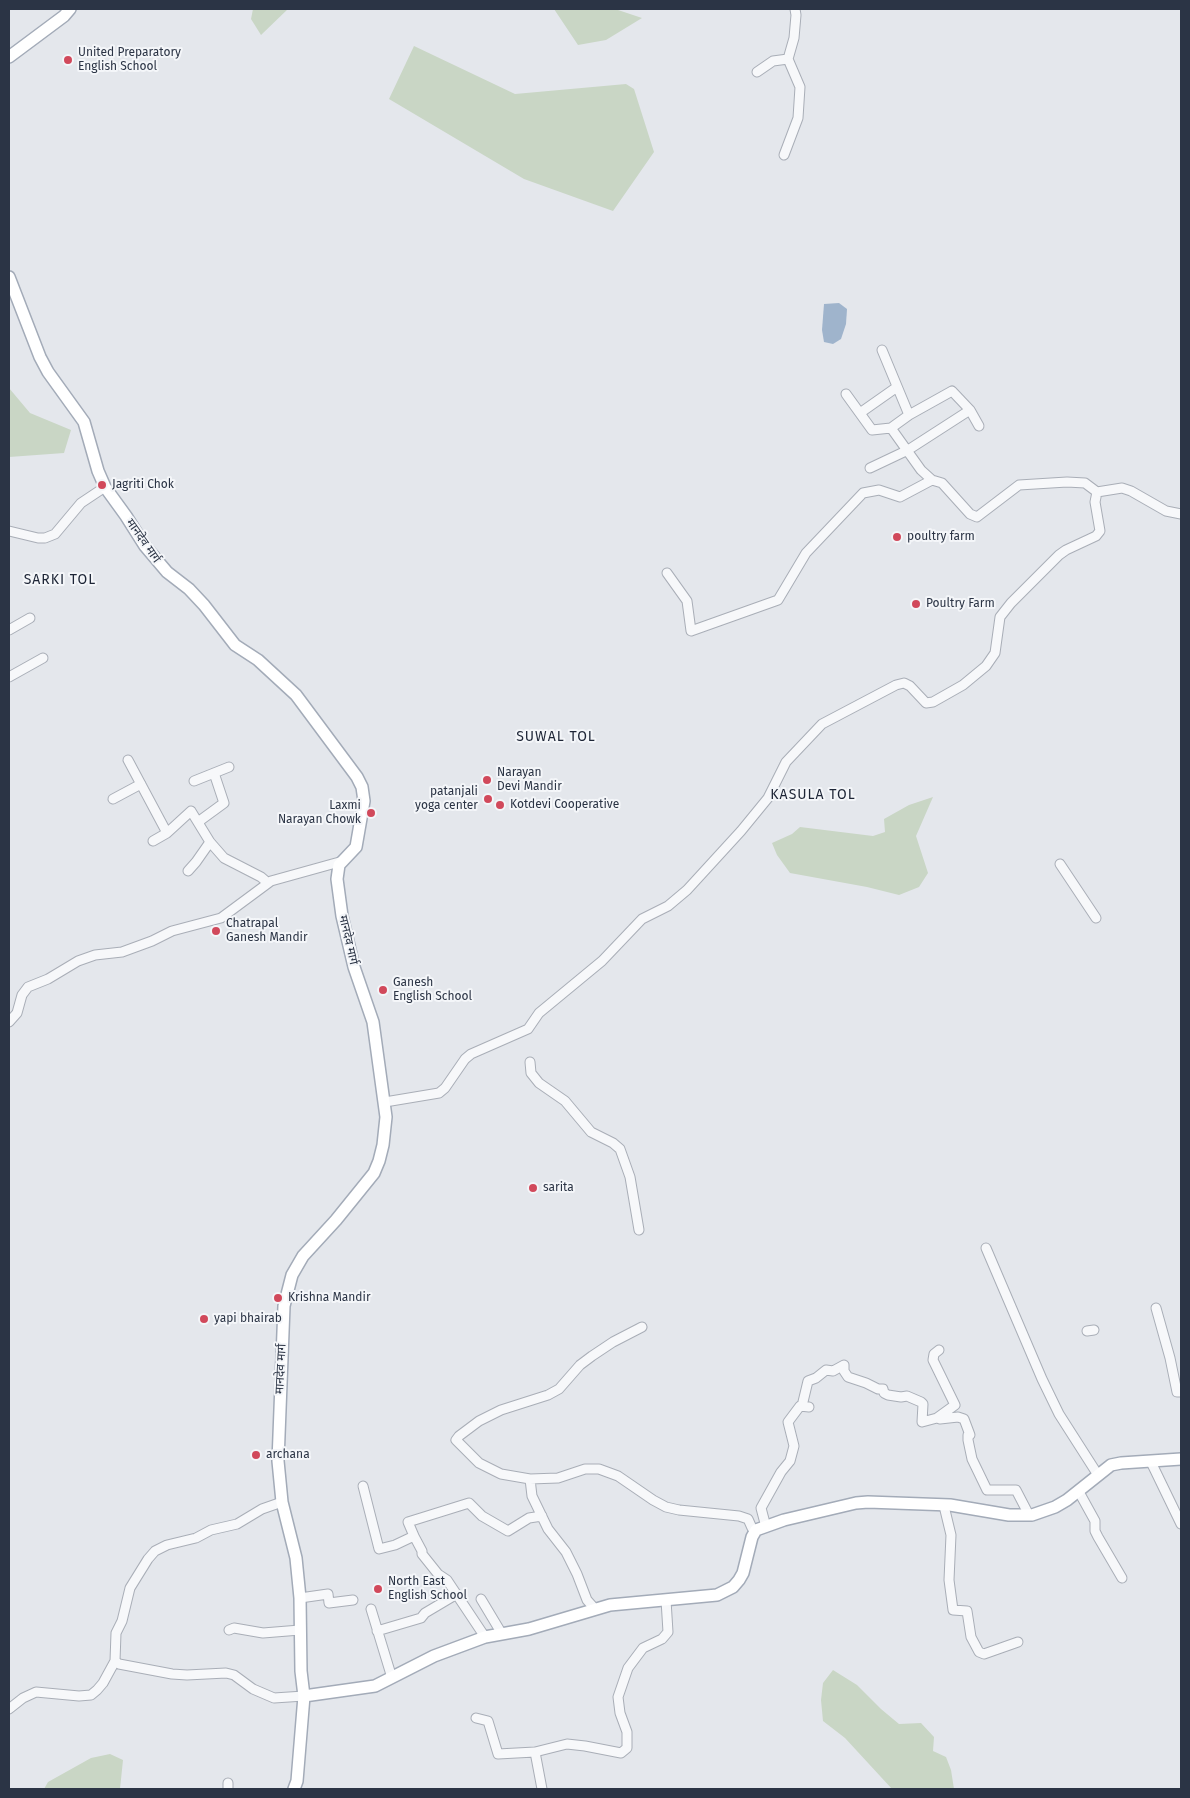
<!DOCTYPE html>
<html>
<head>
<meta charset="utf-8">
<style>
	body { margin:0 }
	#map { position:relative; width:1190px; height:1798px; overflow:hidden; background:#e4e7ec; font-family:"Fira Sans",sans-serif }
	canvas { display:block }
	.frame { position:absolute; inset:0; border:10px solid #2b3445; pointer-events:none }
</style>
</head>
<body>
<div id="map">
<canvas width="1190" height="1798"></canvas>
<div class="frame"></div>
</div>
<script>
const context = document.querySelector('canvas').getContext('2d');
context.lineJoin = 'round';
function fill(path, color) { context.fillStyle = color; context.fill(path, 'evenodd'); }
const poly = rows => new Path2D(rows.map(r => 'M' + r).join(''));
function trace(path, color, width, dash) { context.strokeStyle = color; context.lineWidth = width; context.lineCap = dash ? 'butt' : 'round'; context.setLineDash(dash || []); context.stroke(path); }
function write(font, color, halo, rows, align = 'center') {
  context.font = font + ' "Fira Sans","Noto Sans Devanagari",sans-serif'; context.lineWidth = 4; context.setLineDash([]); context.textBaseline = 'middle'; context.strokeStyle = halo; context.fillStyle = color; for (const [text, x, y, turn = 0] of rows) {
    context.save(); context.translate(x, y); context.rotate((+turn || 0) * Math.PI / 180); context.textAlign = isNaN(turn) ? turn : align; if (halo) context.strokeText(text, 0, 0); context.fillText(text, 0, 0); context.restore();
  }
}
fill(poly([
	[253,9,288,9,261,35,251,19],
	[554,9,615,9,642,18,606,40,578,45],
	[414,46,515,94,626,84,634,89,654,152,613,211,524,179,389,99],
	[9,388,30,413,71,430,64,453,9,457],
	[933,797,916,836,928,873,919,887,899,895,867,887,790,873,777,855,772,843,792,834,800,827,873,836,885,832,884,819,909,805],
	[833,1670,857,1685,881,1709,899,1724,921,1723,934,1737,933,1751,946,1757,951,1770,954,1789,892,1789,845,1738,823,1721,821,1700,823,1683],
	[110,1754,123,1760,120,1789,44,1789,48,1782,91,1758]
]), '#c9d6c5');
fill(poly([
	[839,303,847,309,846,324,841,339,833,344,824,342,822,330,824,304]
]), '#9fb4cc');
const minor = poly([
	[757,72,773,61,788,59],
	[784,155,798,118,800,87,788,59,794,38,796,15,795,9],
	[882,350,909,415],
	[846,394,872,430,891,428,909,415,952,391,970,410,979,426],
	[860,413,897,387],
	[891,428,921,470,932,480],
	[870,468,908,450,970,410],
	[9,531,38,538,45,538,55,534,81,503,105,487],
	[667,573,687,601,691,631,778,600,806,553,863,493,879,490,900,497,932,480,942,483,970,514,977,517,1019,485,1067,482,1085,483,1097,492,1122,488,1131,491,1166,511,1181,514],
	[9,630,30,618],
	[9,677,43,658],
	[128,760,167,833],
	[194,781,229,767],
	[113,799,141,784],
	[198,822,224,803,214,773],
	[153,841,167,833,191,811,210,842,224,858,261,877,268,883],
	[1060,864,1096,918],
	[188,871,196,862,210,842],
	[9,1022,17,1013,22,995,28,987,48,979,78,961,95,955,122,952,152,941,172,931,221,918,271,881,343,861],
	[530,1062,531,1073,539,1083,565,1101,591,1132,613,1143,620,1149,630,1177,639,1230],
	[385,1102,439,1093,445,1088,465,1059,471,1054,528,1029,539,1013,602,961,642,919,668,906,687,890,741,831,768,798,786,762,822,724,896,685,904,683,910,686,926,703,933,702,963,685,986,666,995,653,1000,617,1011,603,1059,555,1066,550,1096,536,1100,531,1095,502,1097,492],
	[986,1248,1042,1379,1059,1414,1098,1475],
	[1156,1308,1170,1358,1177,1392,1181,1392],
	[642,1327,613,1342,592,1356,580,1365,559,1389,548,1395,501,1410,479,1421,459,1436,456,1440,479,1463,501,1474,530,1479,558,1478,585,1469,599,1469,618,1476,653,1500,666,1507,679,1510,739,1516,748,1519,752,1528,756,1530],
	[1087,1331,1094,1330],
	[939,1350,934,1354,933,1360,955,1405,937,1418,940,1419,958,1417,964,1419,970,1435,968,1435,968,1440,972,1459,987,1490,1016,1490,1029,1515],
	[802,1406,808,1381,816,1378,826,1370,833,1371,844,1365,844,1371,848,1377,866,1383,878,1389,883,1389,884,1393,888,1395,901,1397,907,1396,921,1402,923,1404,922,1422,937,1418],
	[1151,1462,1181,1524],
	[530,1479,532,1496,548,1529,566,1552,577,1574,587,1600,595,1609],
	[363,1486,379,1549,395,1545,414,1536,408,1522,469,1503,482,1516,508,1531,529,1518,542,1516],
	[1079,1492,1095,1521,1095,1531,1098,1537,1122,1578],
	[944,1506,951,1535,949,1580,953,1610,967,1611,971,1637,979,1652,984,1654,1018,1642],
	[766,1527,761,1508,781,1472,790,1461,794,1446,788,1422,800,1406,809,1407],
	[414,1536,422,1551,422,1554,438,1574,447,1580,485,1637],
	[300,1598,328,1594,329,1603,353,1600],
	[481,1599,502,1634],
	[371,1609,392,1678],
	[229,1630,234,1628,263,1633,300,1630],
	[377,1631,421,1618,425,1613,457,1594],
	[115,1661,119,1664,172,1674,187,1675,226,1673,234,1675,253,1689,274,1698,304,1696],
	[9,1709,23,1698,36,1692,79,1696,91,1695,97,1690,103,1683,115,1661,116,1633,122,1621,130,1588,148,1559,155,1551,167,1545,196,1538,211,1530,237,1524,262,1509,282,1502],
	[476,1718,488,1721,498,1754,535,1752],
	[228,1789,228,1783],
	[542,1789,535,1752,567,1744,585,1746,621,1753,627,1748,627,1732,620,1713,618,1697,628,1668,643,1648,662,1639,668,1632,666,1600]
]);
const major = poly([
	[9,57,64,16,70,9],
	[9,277,40,357,48,372,84,422,98,471,105,487,126,516,145,546,167,572,189,589,204,605,235,645,258,660,296,695,357,777,362,787,364,801,356,847,339,865,337,879,342,916,354,967,373,1022,386,1117,383,1145,379,1161,374,1173,336,1220,303,1256,292,1275,284,1306,278,1461,282,1502,296,1558,300,1598,301,1671,304,1696,297,1781,294,1789],
	[304,1696,375,1686,434,1656,485,1637,529,1629,610,1605,717,1595,733,1587,739,1580,743,1573,752,1537,756,1530,784,1520,856,1503,868,1502,950,1505,1009,1515,1032,1515,1055,1507,1067,1500,1111,1465,1121,1463,1181,1459]
]);
trace(minor, '#a9aeb7', 11);
trace(major, '#a3abb8', 14);
trace(minor, '#f7f8fa', 9);
trace(major, '#fff', 11);
for (const [x, y, r, color] of [
	[68,60,5,"#d1495b"],
	[102,485,5,"#d1495b"],
	[897,537,5,"#d1495b"],
	[916,604,5,"#d1495b"],
	[487,780,5,"#d1495b"],
	[488,799,5,"#d1495b"],
	[500,805,5,"#d1495b"],
	[371,813,5,"#d1495b"],
	[216,931,5,"#d1495b"],
	[383,990,5,"#d1495b"],
	[533,1188,5,"#d1495b"],
	[278,1298,5,"#d1495b"],
	[204,1319,5,"#d1495b"],
	[256,1455,5,"#d1495b"],
	[378,1589,5,"#d1495b"]
]) { const dot = new Path2D(); dot.arc(x, y, r, 0, 2 * Math.PI); context.fillStyle = color; context.fill(dot); trace(dot, '#f4f6f9', 2); }
write('12px', '#2b3445', '#f4f6f9', [
	["United Preparatory",78,53],
	["English School",78,67],
	["Jagriti Chok",112,485],
	["poultry farm",907,537],
	["Poultry Farm",926,604],
	["Narayan",497,773],
	["Devi Mandir",497,787],
	["patanjali",478,792,"right"],
	["yoga center",478,806,"right"],
	["Kotdevi Cooperative",510,805],
	["Laxmi",361,806,"right"],
	["Narayan Chowk",361,820,"right"],
	["Chatrapal",226,924],
	["Ganesh Mandir",226,938],
	["Ganesh",393,983],
	["English School",393,997],
	["sarita",543,1188],
	["Krishna Mandir",288,1298],
	["yapi bhairab",214,1319],
	["archana",266,1455],
	["North East",388,1582],
	["English School",388,1596]
], 'left');
write('12px', '#2b3445', '#f4f6f9', [
	["मानदेव मार्ग",143,541,55],
	["मानदेव मार्ग",348,940,77],
	["मानदेव मार्ग",281,1369,-87]
]);
context.letterSpacing = '1px';
write('14px', '#1d2536', '#f4f6f9', [
	["SARKI TOL",60,580],
	["SUWAL TOL",556,737],
	["KASULA TOL",813,795]
]);
context.letterSpacing = '0px';
</script>
</body>
</html>
